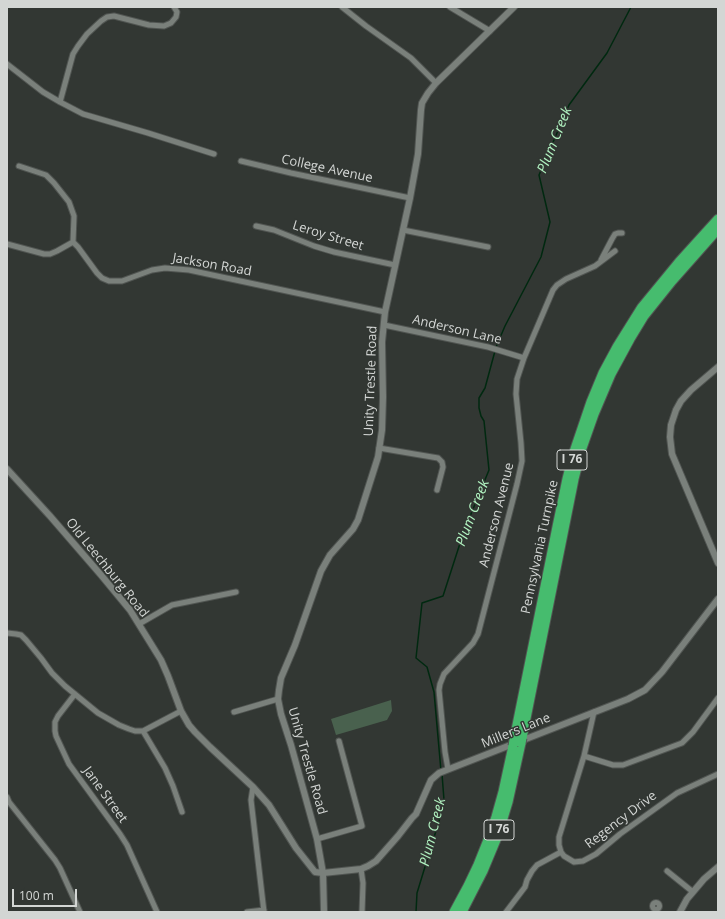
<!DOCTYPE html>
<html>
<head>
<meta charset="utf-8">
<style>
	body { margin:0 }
	#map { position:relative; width:725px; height:919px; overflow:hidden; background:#323733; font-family:"Open Sans",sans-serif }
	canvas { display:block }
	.frame { position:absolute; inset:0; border:8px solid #d3d6d4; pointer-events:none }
	.scale { position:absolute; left:12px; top:889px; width:65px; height:18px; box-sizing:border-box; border:2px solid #d3d6d4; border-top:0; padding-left:5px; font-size:12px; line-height:14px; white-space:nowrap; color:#d3d6d4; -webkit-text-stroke:3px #323733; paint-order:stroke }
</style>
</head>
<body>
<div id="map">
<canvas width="725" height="919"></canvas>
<div class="frame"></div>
<div class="scale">100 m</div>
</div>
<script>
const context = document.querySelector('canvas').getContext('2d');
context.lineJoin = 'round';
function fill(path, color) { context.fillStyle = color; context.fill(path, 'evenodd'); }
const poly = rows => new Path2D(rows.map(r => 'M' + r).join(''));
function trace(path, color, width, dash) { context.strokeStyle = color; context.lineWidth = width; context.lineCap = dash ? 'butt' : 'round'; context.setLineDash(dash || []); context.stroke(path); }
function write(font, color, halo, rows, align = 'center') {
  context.font = font + ' "Open Sans",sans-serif'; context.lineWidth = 3; context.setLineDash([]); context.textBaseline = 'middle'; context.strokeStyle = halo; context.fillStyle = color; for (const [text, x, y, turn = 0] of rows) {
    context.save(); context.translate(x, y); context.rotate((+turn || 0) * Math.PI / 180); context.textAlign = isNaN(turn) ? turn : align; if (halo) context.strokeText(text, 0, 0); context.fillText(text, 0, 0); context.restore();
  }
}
fill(poly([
	[391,700,392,711,387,720,336,735,331,719]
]), '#49614e');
trace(poly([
	[496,347,505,326,541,257,550,222,539,175,569,105,607,53,631,7],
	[441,771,434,692,427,667,416,658,422,603,443,596,464,531,489,470,484,421,481,416,479,408,479,398,485,388,495,351],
	[416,912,417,893,439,821,444,800,442,774]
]), '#002910', 1.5);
const minor = poly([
	[342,7,366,26,411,58,436,83],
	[450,7,490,31],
	[7,64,43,92,60,102,83,114,148,133,214,154],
	[60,102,73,54,78,46,87,34,101,21,107,17,114,16,149,25,164,26,171,23,176,17,177,12,174,7],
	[241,161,291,173,410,198],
	[19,166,46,175,54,183,69,202,74,216,73,242],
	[256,226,274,230,314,246,334,252,395,265],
	[403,230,488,247],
	[73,242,78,247,97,273,102,278,109,281,122,281,152,270,165,268,189,270,385,312],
	[7,244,44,254,50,254,57,251,73,242],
	[601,260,612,239,615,234,618,233,622,233],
	[384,325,488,347,524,358],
	[379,448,438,458,442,462,443,467,437,490],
	[139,624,172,605,236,592],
	[7,633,16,634,21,635,26,640,41,658,52,673,65,686,98,713,119,725,129,729,135,731,143,731,181,711],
	[75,694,58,716,55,722,55,731,56,736,69,764,120,834,127,845,157,912],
	[234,712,278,699],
	[594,712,584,756,559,837,559,845,561,852,564,856,574,862,583,861,596,854,620,834,677,793,718,774],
	[143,731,165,768,173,786,182,812],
	[584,756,613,765,623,765,682,743,693,732,718,698],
	[448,769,445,752,439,690,440,684,444,674,473,643,478,634,517,484,522,461,521,443,516,394,517,379,524,358,553,290,557,285,566,279,595,266,615,251],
	[253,787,251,800,264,912],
	[7,797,9,802,55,860,60,868,80,912],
	[317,839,362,826,339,741],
	[361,869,363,883,362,912],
	[667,871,693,892],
	'652.5 906a3.5 3.5 0 1 1 7 0a3.5 3.5 0 1 1-7 0Z',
	[247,912,264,910],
	[506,912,525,887,527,880,532,871,537,865,561,852]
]);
const tertiary = poly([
	[718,367,691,390,681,401,676,410,671,425,670,437,672,454,718,563],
	[7,469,50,516,101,575,130,610,161,660,168,676,181,711,189,725,195,732,210,747,253,787,269,805,296,848,315,872,323,873,361,869,368,866,376,861,398,836,412,818,416,814,431,780,439,773,628,699,645,690,662,672,711,608,718,599],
	[324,912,323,873,317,839,291,745,281,714,278,699,279,690,281,678,295,645,321,571,330,555,353,529,358,520,378,457,382,430,383,397,382,342,385,312,410,198,418,154,421,110,422,103,428,93,436,83,514,7],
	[680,912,687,899,693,892,704,879,718,867]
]);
const motorway = poly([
	[522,738,574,479,582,448,594,414,611,374,630,339,644,316,672,281,718,229],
	[514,740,557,527,567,479,574,452,591,402,603,373,617,347,642,307,679,262,718,219],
	[454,912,468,886,478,865,488,840,496,817,503,792,513,746],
	[462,912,483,871,498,835,508,802,521,743]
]);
trace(minor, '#515552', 7);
trace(tertiary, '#515552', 8);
trace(motorway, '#515552', 11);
trace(minor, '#7a807b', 5);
trace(tertiary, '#7a807b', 6);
trace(motorway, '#46bc6e', 9);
const motorwayBridge = poly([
	[521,743,522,738],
	[513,746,514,740]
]);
trace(motorwayBridge, '#515552', 11, []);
trace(motorwayBridge, '#46bc6e', 9);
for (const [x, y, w] of [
	[572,460,30],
	[499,830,30]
]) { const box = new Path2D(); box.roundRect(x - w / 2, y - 10, w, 20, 3); context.fillStyle = '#323733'; context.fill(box); trace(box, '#d3d6d4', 1); }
write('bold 12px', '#d3d6d4', null, [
	["I 76",572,460],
	["I 76",499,830]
]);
write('13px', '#d3d6d4', '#323733', [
	["College Avenue",327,169,12],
	["Leroy Street",328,236,17],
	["Jackson Road",212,265,10],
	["Anderson Lane",457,330,13],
	["Unity Trestle Road",371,381,-88],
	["Anderson Avenue",497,515,-76],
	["Pennsylvania Turnpike",540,547,-78],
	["Old Leechburg Road",107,568,51],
	["Millers Lane",516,731,-22],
	["Unity Trestle Road",307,761,74],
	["Jane Street",105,795,54],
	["Regency Drive",621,820,-37]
]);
write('italic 14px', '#b2f4c2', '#323733', [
	["Plum Creek",555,140,-68],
	["Plum Creek",473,513,-69],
	["Plum Creek",433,832,-76]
]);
</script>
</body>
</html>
